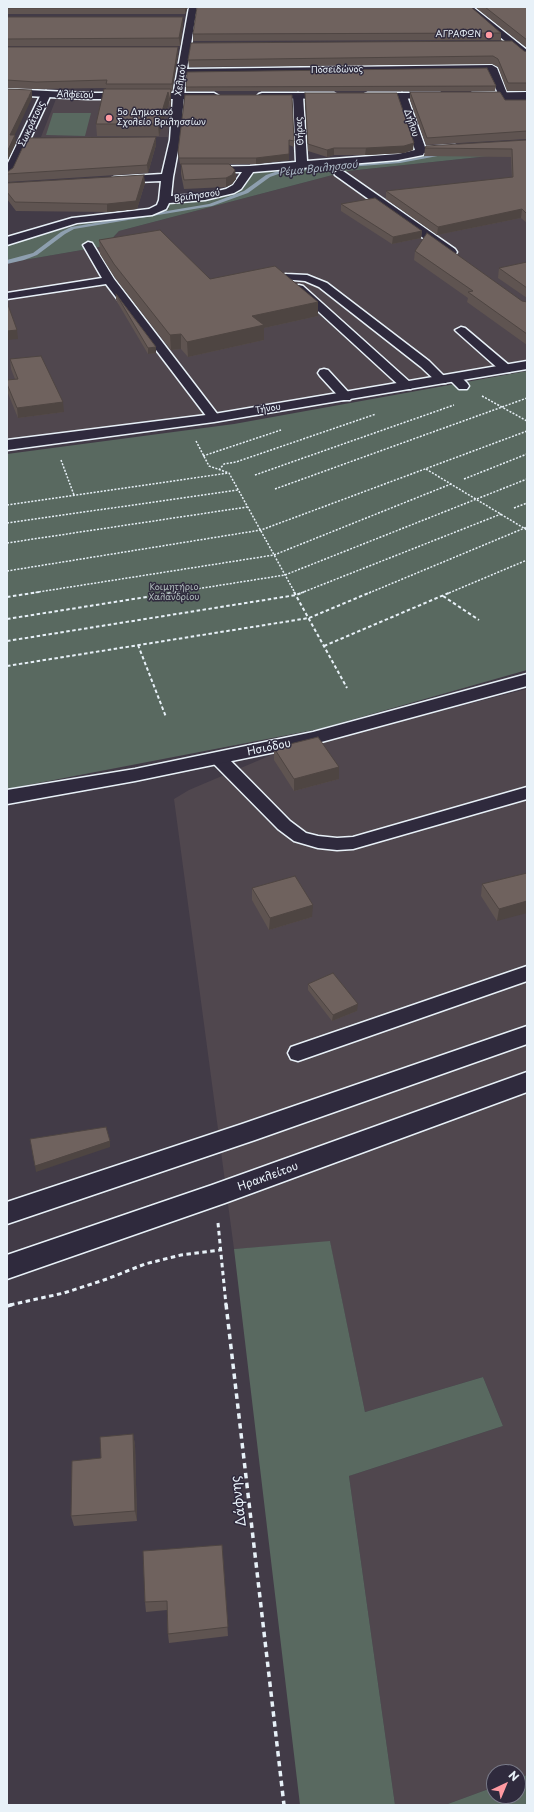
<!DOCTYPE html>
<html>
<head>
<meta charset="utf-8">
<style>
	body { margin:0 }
	#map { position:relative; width:534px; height:1812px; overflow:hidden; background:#423b47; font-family:"Playpen Sans",sans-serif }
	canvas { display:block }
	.frame { position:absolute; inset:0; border:8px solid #e8f1f8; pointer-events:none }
	.north { position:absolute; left:486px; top:1764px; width:40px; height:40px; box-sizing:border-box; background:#2f2a3d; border:1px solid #797a88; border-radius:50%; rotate:44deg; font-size:11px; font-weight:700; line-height:16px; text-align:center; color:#e8f1f8 }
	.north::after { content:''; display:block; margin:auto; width:14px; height:18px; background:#ff9aa2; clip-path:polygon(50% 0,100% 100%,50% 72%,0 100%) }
</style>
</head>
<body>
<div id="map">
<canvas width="534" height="1812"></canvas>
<div class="frame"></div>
<div class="north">N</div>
</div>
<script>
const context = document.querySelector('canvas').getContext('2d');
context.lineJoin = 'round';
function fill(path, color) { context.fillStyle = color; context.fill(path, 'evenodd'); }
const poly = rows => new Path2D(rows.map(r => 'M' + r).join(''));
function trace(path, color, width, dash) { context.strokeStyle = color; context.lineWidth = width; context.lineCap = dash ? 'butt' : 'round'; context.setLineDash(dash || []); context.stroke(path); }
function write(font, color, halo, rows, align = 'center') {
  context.font = font + ' "Playpen Sans",sans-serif'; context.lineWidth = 3; context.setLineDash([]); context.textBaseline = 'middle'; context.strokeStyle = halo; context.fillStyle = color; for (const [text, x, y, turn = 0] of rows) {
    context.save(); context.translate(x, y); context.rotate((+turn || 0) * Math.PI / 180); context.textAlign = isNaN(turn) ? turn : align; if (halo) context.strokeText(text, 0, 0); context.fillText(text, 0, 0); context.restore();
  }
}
fill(poly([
	[56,99,170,99,168,137,41,137],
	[527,152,527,360,208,415,7,442,7,263,105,246,119,231,348,171],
	[527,689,527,1775,518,1778,518,1772,494,1772,494,1787,445,1805,395,1805,349,1476,503,1426,483,1377,365,1412,330,1242,234,1249,174,799,189,790,276,753]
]), '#50474e');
fill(poly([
	[53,113,91,113,85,136,46,135],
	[423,152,527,152,348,171,119,231,105,246,7,263,7,245,87,222,161,212,169,209,166,204,216,197,253,172],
	[527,371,527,670,319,729,7,789,7,454,234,424],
	[330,1241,365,1412,483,1377,503,1426,349,1476,395,1805,300,1805,234,1249],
	[527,1775,527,1805,445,1805,494,1787,494,1796,518,1796,518,1778]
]), '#596960');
fill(poly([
	[441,153,443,155,400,163,284,172,270,177,248,193,212,206,74,229,65,234,37,255,24,260,7,264,7,260,33,253,61,232,71,227,209,204,244,191,266,175,281,170,400,161,441,153]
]), '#8e9faf');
const service = poly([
	[505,97,527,97,527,103,502,102,502,98,505,97],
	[88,242,92,243,114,279,218,415,220,418,218,421,210,421,106,284,7,299,7,293,102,278,83,245,88,242],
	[286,274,307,275,327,283,429,361,448,380,446,383,438,383,421,367,319,287,305,281,282,279,281,277,282,275,286,274],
	[299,285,303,286,411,383,413,386,411,389,403,389,295,290,294,288,295,286,299,285],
	[461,327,465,328,510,366,512,369,510,372,502,372,457,332,455,330,461,327],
	[324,369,328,370,350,394,352,397,350,400,342,400,320,376,318,373,320,370,324,369],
	[455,374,459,375,467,383,469,386,467,389,459,389,451,381,449,378,451,375,455,374],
	[219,754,225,755,290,821,306,833,318,836,337,838,353,837,527,787,527,799,353,849,337,850,318,848,294,841,278,829,213,763,210,759,213,755,219,754],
	[527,966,527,981,298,1061,291,1059,288,1053,291,1047,527,966]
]);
const minor = poly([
	[189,7,197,7,187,69,492,65,497,68,508,96,506,98,500,98,488,71,186,75,180,140,173,177,171,196,205,194,226,189,233,185,242,172,204,172,200,171,199,169,200,167,250,166,296,162,293,96,298,93,303,96,307,161,398,154,415,150,397,96,402,93,407,96,425,147,455,145,460,148,455,151,424,153,423,155,398,160,253,172,241,189,234,193,205,200,169,203,166,209,152,215,77,223,7,245,7,237,72,218,149,209,157,205,159,200,161,181,114,183,108,180,114,177,162,174,170,140,173,96,189,7],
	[46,91,51,94,13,176,7,179,7,165,41,94,46,91],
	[339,170,343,171,455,249,457,252,455,255,447,255,335,175,334,173,339,170],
	[527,361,527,369,214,422,7,450,7,440,214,414,527,361],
	[527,674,527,686,314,744,135,781,7,804,7,790,135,769,313,732,527,674]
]);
const tertiary = poly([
	[7,89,88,93,214,93,219,96,214,99,88,99,7,95,7,89],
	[527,92,527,98,472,99,467,96,472,93,527,92],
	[262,93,334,93,339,96,334,99,259,98,257,96,259,94,262,93],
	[368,93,440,93,445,96,440,99,365,98,363,96,365,94,368,93]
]);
const secondary = poly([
	[464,7,473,7,527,50,527,58,524,57,464,7],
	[527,1026,527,1044,255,1140,7,1224,7,1202,242,1124,527,1026],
	[527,1072,527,1092,225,1203,7,1279,7,1255,212,1185,527,1072]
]);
trace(service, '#e8f1f8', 3);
trace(minor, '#e8f1f8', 3);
trace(tertiary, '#e8f1f8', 3);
trace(secondary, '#e8f1f8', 3);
trace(poly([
	[482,396,527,421],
	[196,441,209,466,229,473,295,593],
	[203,456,281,430],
	[61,460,74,495],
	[426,469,527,530],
	[219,470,224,464,236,462,376,414],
	[255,475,454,405],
	[464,479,527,454],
	[275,489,527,398],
	[7,505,228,473],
	[514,508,527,503],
	[7,523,238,490],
	[7,543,247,507],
	[7,571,261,530,527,431],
	[32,593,274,555,451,484],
	[171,593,285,575,527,479],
	[301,593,501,514],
	[369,593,527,527],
	[449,593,527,560]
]), '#e8f1f8', 1.5, [2, 1.5]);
trace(poly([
	[294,592,347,688],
	[443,596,479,620],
	[7,597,39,592],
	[7,619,178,592],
	[7,641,296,595,304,592],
	[138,645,166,717],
	[324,646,451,592],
	[7,666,309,618,371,592]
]), '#e8f1f8', 2, [3.5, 2.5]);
trace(poly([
	[218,1223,226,1305],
	[10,1305,64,1293,107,1279,145,1264,181,1255,220,1250]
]), '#e8f1f8', 3, [4.5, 3.5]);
trace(poly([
	[226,1304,284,1805],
	[7,1306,15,1304]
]), '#e8f1f8', 3.5, [5.5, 4.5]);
fill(service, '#2f2a3d');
fill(minor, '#2f2a3d');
fill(tertiary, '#2f2a3d');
fill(secondary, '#2f2a3d');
fill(poly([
	[7,7,188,7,185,14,7,14],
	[475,7,527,7,527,48],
	[7,17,183,17,183,24,180,46,7,46],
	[501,33,501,40,193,41,193,34],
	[7,47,178,47,178,54,172,91,171,91,171,100,170,113,169,103,159,136,97,136,96,124,106,88,37,89,7,88],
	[524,51,527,52,527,91,507,91,498,67,492,64,189,67,188,60],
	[496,86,495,91,186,91,186,87],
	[410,92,505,100,527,100,527,139,426,145,410,100],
	[305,93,413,150,404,153,365,155,334,155,327,157,308,151],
	[185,95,294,141,294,147,289,145,289,160,256,164,180,164,178,151],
	[156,137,156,145,148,173,7,182,7,172],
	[527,140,527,223,521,218,437,235,386,199,386,191,512,178,511,157,424,156,425,148],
	[181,164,235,170,236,179,232,184,226,187,184,189,181,174],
	[7,183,145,183,137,209,107,212,16,211,7,199],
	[341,204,422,231,421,238,392,244,341,211],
	[99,240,210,279,318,302,318,316,264,328,264,340,188,357,181,349,171,350,115,278,100,254],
	[415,251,522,301,527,302,527,345,467,302,468,298,414,260],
	[527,262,527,298,498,278,499,268],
	[116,294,156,347,156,353,148,354,116,300],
	[10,359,64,412,18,418,7,391,7,380,15,379,11,369],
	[274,748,339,779,294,791,274,760],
	[527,873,497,921,481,896,482,884],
	[252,888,312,917,269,930,252,900],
	[308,984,357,1011,332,1021,308,990],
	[133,1434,135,1445,137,1521,74,1526,71,1516,101,1458],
	[222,1545,228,1636,169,1643,168,1634,167,1610,146,1612,145,1602]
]), '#5f5451');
fill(poly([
	[185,7,188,7,185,14],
	[183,17,183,24,180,46,179,38],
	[178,47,178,54,172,91,172,84],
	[171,89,171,100,170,113,170,101],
	[32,90,32,98,11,143,10,135],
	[168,92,169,103,159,136,158,124],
	[15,135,16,143,7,162,7,152],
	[156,137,156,145,148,173,147,165],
	[414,143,413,150,404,153,365,155,366,148],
	[334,148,334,155,327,157,327,150],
	[289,154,289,160,256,164,256,158],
	[235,170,236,179,232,184,226,187,226,178],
	[144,175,145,183,137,209,107,212,107,204],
	[522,209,521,218,437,235,438,227],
	[422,231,421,238,392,244,393,237],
	[318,302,318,316,264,328,264,340,188,357,187,342,252,316],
	[17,330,18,339,7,340,7,331],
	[181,334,181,349,171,350,170,335],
	[156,347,156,353,148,354,148,348],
	[63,402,64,412,18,418,17,408],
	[339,767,339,779,294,791,294,779],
	[527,901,527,913,497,921,499,909],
	[313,905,312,917,269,930,270,918],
	[358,1004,357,1011,332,1021,333,1015],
	[110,1141,110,1147,36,1172,35,1166],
	[133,1434,135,1445,137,1521,135,1511]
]), '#4e4542');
const building = poly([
	[7,7,185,7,185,8,7,8,7,7],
	[197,7,471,7,501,33,193,34,197,7],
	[485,7,527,7,527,40,485,7],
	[7,17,183,17,179,38,7,39,7,17],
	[512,41,524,51,527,52,527,83,508,83,498,59,493,56,188,60,191,43,512,41],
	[7,47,178,47,172,84,106,84,107,80,36,82,7,80,7,47],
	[487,68,496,86,186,87,187,72,487,68],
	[7,89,32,90,10,135,15,135,7,152,7,89],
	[104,89,171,89,170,101,168,92,158,124,96,124,104,89],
	[410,92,500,92,505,100,527,100,527,131,427,138,410,92],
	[305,93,397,93,414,143,404,146,366,148,334,148,327,150,308,144,305,93],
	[185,95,292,95,294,141,289,140,289,154,256,158,179,158,178,151,185,95],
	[156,137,147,165,7,174,7,172,13,168,27,138,156,137],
	[527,140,527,214,522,209,438,227,386,191,513,177,512,149,425,148,426,146,527,140],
	[181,164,229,164,235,170,232,175,226,178,184,180,181,164],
	[144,175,136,201,107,204,15,202,7,192,7,183,144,175],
	[375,198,422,231,393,237,341,204,375,198],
	[160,230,210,279,275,266,318,302,252,316,264,325,187,342,181,334,170,335,114,264,99,240,160,230],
	[427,233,522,301,527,302,527,334,468,292,473,291,415,251,427,233],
	[527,262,527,288,499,268,527,262],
	[116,294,156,347,148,348,116,294],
	[7,302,17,330,7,331,7,302],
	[41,356,63,402,17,408,7,384,7,380,18,379,10,359,41,356],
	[318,737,339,767,294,779,274,748,318,737],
	[527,873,527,901,499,909,482,884,527,873],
	[295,876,313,905,270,918,252,888,295,876],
	[333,973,358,1004,333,1015,308,984,333,973],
	[106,1127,110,1141,35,1166,30,1139,106,1127],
	[133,1434,135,1511,71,1516,72,1461,101,1458,100,1437,133,1434],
	[222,1545,228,1627,168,1634,167,1601,145,1602,143,1551,222,1545]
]);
fill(building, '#6f625e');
trace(building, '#4e4542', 1);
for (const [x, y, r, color] of [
	[489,35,4,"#ff9aa2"],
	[109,118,4,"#ff9aa2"]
]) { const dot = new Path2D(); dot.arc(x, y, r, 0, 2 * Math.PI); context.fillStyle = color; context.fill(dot); trace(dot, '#2f2a3d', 1.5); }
write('9px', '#e8f1f8', '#2f2a3d', [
	["ΑΓΡΑΦΩΝ",481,35],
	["5ο Δημοτικό",117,113,"left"],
	["Σχολείο Βριλησσίων",117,123,"left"]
], 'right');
write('9px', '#e8f1f8', '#2f2a3d', [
	["Ποσειδώνος",337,70,-1],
	["Χελμού",181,80,-82],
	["Αλφειού",75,95,2],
	["Δήλου",411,123,71],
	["Σωκράτους",32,124,-65],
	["Θήρας",300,131,-94],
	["Βριλησσού",197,196,-8],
	["Τήνου",268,409,-9]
]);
write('9px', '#afbbbb', '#2f2a3d', [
	["Κοιμητήριο",174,588],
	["Χαλανδρίου",174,598]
]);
write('italic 10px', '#acbac7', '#2f2a3d', [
	["Ρέμα Βριλησσού",318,169,-6]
]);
write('11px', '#e8f1f8', '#2f2a3d', [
	["Ησιόδου",269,748,-12],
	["Ηρακλείτου",268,1177,-20]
]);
write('13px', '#e8f1f8', '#2f2a3d', [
	["Δάφνης",239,1501,-97]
]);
</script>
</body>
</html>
